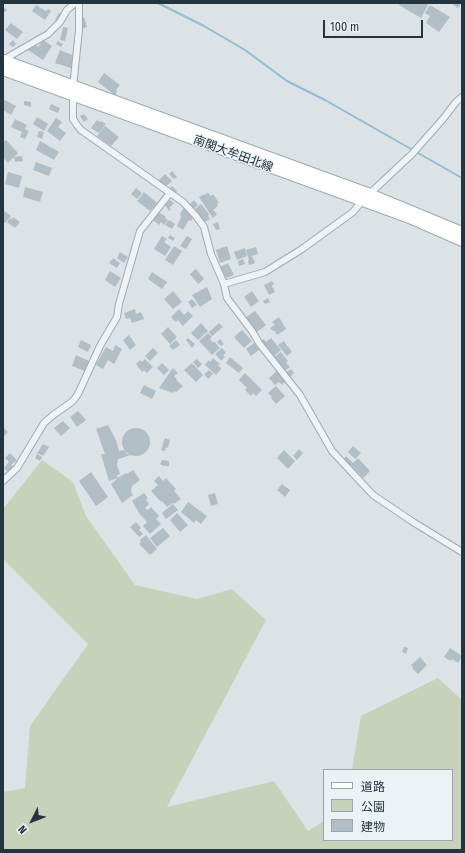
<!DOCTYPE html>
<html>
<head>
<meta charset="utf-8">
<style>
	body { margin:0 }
	#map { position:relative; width:465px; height:853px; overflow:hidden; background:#dbe3e7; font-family:"Fira Sans Condensed","Noto Sans JP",sans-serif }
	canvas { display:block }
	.frame { position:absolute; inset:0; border:4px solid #24353f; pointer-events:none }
	.legend { position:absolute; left:323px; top:769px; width:130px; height:72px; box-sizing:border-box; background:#ebf2f5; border:1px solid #9ba6ac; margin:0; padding:5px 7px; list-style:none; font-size:12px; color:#24353f }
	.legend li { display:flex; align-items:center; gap:8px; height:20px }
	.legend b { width:20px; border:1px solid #9ba6ac }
	.north { position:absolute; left:12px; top:801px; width:40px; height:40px; -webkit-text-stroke:3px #ebf2f5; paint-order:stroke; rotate:228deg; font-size:11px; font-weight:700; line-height:16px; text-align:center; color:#24353f }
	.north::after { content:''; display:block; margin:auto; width:14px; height:18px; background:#24353f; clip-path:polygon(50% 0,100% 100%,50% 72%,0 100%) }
	.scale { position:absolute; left:323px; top:20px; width:100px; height:18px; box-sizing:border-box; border:2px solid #24353f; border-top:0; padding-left:5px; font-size:12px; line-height:14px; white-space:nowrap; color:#24353f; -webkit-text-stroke:3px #ebf2f5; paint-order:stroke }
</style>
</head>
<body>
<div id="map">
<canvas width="465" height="853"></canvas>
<div class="frame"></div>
<ul class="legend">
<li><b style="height:5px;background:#fff"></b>道路</li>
<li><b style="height:11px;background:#c7d2bb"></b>公園</li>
<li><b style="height:11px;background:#b2bec5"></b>建物</li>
</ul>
<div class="north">N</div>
<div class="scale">100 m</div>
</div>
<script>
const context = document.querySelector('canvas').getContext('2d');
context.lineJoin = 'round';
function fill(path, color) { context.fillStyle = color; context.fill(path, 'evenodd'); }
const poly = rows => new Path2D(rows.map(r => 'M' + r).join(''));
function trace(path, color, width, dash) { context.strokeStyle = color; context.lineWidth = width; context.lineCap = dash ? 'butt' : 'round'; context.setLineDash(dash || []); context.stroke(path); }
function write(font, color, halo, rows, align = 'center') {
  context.font = font + ' "Fira Sans Condensed","Noto Sans JP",sans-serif'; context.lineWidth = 3; context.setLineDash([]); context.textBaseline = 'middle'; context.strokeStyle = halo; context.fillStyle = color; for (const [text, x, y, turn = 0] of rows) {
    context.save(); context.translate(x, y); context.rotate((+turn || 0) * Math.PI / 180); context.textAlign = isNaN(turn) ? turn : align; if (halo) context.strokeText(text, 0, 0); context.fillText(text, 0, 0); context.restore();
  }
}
fill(poly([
	[42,460,73,482,86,516,135,585,197,599,232,589,266,620,167,807,274,781,308,831,324,821,324,840,452,840,452,770,352,770,361,716,438,678,462,700,462,850,3,850,3,792,25,788,30,726,88,644,3,559,3,509]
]), '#c7d2bb');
trace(poly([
	[158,3,204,26,245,50,287,81,325,100,462,178]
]), '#92bdcc', 2);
fill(poly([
	[400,3,429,3,421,18,399,5],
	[454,3,461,3,458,8,453,5],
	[36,5,46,11,48,9,51,11,45,20,32,11],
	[430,5,450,17,439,32,426,23,430,16,425,13],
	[3,6,7,10,3,14],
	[59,13,66,17,61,24,55,20],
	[84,17,87,27,78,30,80,18],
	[11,23,23,32,17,39,5,30],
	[63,27,68,28,65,41,60,40],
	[13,40,16,44,13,47,9,44],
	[43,40,52,46,43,60,25,48,29,41,38,47],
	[58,41,63,44,61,47,56,44],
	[60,50,75,56,74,69,55,63],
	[104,73,120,85,116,90,117,90,115,96,111,94,112,93,98,82],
	[3,99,16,106,11,115,3,110],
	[24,101,31,102,31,107,24,105],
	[51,104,60,108,58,113,49,109],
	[84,114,88,119,84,122,80,116],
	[37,117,48,124,44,131,33,124],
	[56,118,62,122,58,127,66,133,60,141,47,131],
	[15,119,27,125,25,129,29,131,25,139,20,137,22,132,11,127],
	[97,120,100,122,101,121,106,124,99,133,91,128],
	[105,126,119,137,111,146,97,136],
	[39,131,44,132,42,139,37,137],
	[6,140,18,153,8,163,3,157,4,153,3,142],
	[40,141,59,152,54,160,36,150],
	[22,156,23,161,15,162,14,157],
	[36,162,52,168,49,176,33,170],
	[172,171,177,177,174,179,169,174],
	[8,172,22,176,19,188,5,184],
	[165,174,172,181,165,187,158,181],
	[172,186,177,191,174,194,169,189],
	[25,187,43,192,40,202,23,197],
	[136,188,142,193,137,199,131,194],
	[144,192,157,203,150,211,137,201],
	[208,193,211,196,213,194,219,203,217,204,218,206,213,210,217,214,213,218,199,197],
	[170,200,174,203,169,208,171,209,169,211,165,205],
	[194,200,198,205,194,209,190,204],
	[201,204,209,214,208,216,210,219,205,222,204,221,203,222,196,213,197,212,195,209],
	[184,207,189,210,187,212,194,216,191,221,189,220,183,230,177,226,181,217,180,214],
	[3,210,11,216,5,223,3,222],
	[159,212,166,217,165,218,168,220,164,225,161,222,159,225,153,220],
	[13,217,20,222,15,228,7,222,10,218,12,220],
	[169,220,175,224,172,229,165,225],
	[218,222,220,229,216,230,213,224],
	[170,235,175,238,173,241,168,238],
	[162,236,167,239,164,242,171,247,165,256,154,249],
	[187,236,192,239,186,249,180,246],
	[174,246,182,251,173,265,165,260],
	[227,246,231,259,220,263,216,250],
	[256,247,258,254,248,257,246,250],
	[245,248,247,256,237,260,234,252],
	[120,252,128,257,124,263,117,258],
	[252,256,255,263,249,265,248,261,249,260,248,257],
	[113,258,120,263,117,268,109,263],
	[243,259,245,264,239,266,238,261],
	[228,263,234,275,226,278,220,267],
	[196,269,204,279,198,284,190,274],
	[110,271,121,278,115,287,105,280],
	[152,272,167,282,162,289,148,279],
	[272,281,274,284,272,286,275,292,269,295,264,285],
	[207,287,212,299,200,307,192,295],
	[173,291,182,302,173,309,164,299],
	[252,291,259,301,251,307,244,297],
	[268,298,270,302,265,304,263,301],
	[192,299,197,305,192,308,188,302],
	[135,309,136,314,141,312,144,319,132,323,130,318,126,319,124,313],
	[179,309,184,315,188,311,193,316,183,326,178,320,176,322,171,317],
	[255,311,266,325,257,332,245,318],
	[279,317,286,329,277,335,274,330,273,331,270,328,275,325,272,322],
	[201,323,208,331,198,340,191,333],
	[219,323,223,327,212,336,209,332],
	[168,327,177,337,170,344,161,334],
	[242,330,252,341,244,348,234,337],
	[208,333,212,337,210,339,213,343,214,341,220,348,212,355,199,341],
	[129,335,136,345,130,350,123,340],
	[188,338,195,344,192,348,186,340],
	[271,338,281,350,272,358,260,342,264,339,266,342],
	[220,339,224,344,221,346,217,342],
	[81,340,91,345,88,352,78,347],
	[176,340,180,345,173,350,169,346],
	[284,341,287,346,282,350,278,345],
	[254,343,259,350,251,356,246,349],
	[115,345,122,349,114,364,108,360,103,369,96,365,106,347,113,351],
	[288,346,292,352,287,356,282,350],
	[153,348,158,353,150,361,145,356],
	[222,348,226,353,223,355,225,357,221,361,215,354],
	[281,352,288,361,286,363,290,367,284,371,273,358],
	[76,355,89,361,85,371,72,366],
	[230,357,243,368,239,373,226,363],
	[213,358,220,364,218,365,221,368,221,369,216,375,205,365,209,360,210,362],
	[145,359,153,367,147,373,144,370,142,372,136,364,140,360,142,362],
	[197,359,202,364,198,368,193,362],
	[162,363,169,370,164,375,157,368],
	[192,363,203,375,196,382,184,370],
	[173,368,178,373,174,376,177,379,176,380,183,386,176,392,174,391,173,393,159,388],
	[291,369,294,373,289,378,285,373],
	[209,370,213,374,208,379,204,374],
	[278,370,286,381,282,385,279,382,275,385,269,378],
	[245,373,262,390,256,396,253,393,251,396,245,390,247,388,239,380],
	[144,385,156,391,152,399,140,393],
	[276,386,285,396,276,404,271,398,272,397,268,393],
	[78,411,86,420,77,427,70,417],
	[63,421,70,428,61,436,54,428],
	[108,425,116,440,119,451,124,450,127,454,131,455,118,459,117,465,120,474,117,475,118,478,126,473,127,474,133,470,140,480,132,486,131,492,133,495,122,503,111,484,118,478,109,481,101,454,105,454,96,429],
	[3,427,8,432,3,437],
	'122 442a14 14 0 1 1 28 0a14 14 0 1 1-28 0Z',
	[165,438,170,440,168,448,166,447,165,451,161,450],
	[43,444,49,447,43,456,37,453],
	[353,446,361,453,355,459,348,452],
	[299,449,303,453,297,460,293,456],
	[284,450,295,461,288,469,277,458],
	[10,453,17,460,11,465,14,467,8,472,4,468,9,462,5,458],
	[37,454,42,457,40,461,35,458],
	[346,456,353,463,358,458,370,471,363,478,351,465,349,467,343,460],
	[162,460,169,461,169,466,165,466,165,464,164,466,160,464],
	[91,472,108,497,96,506,79,481],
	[159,476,163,481,166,478,176,489,174,491,181,499,174,504,173,503,167,507,162,501,161,502,151,491,158,485,154,481],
	[282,484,290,490,285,497,277,490],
	[144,493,148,498,146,500,149,504,145,508,148,510,151,507,159,516,156,519,161,524,150,534,143,526,147,522,139,513,132,501],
	[215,493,218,504,211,506,208,495],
	[188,502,207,516,201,524,196,520,194,523,181,512],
	[173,504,178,510,166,519,162,513],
	[177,513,188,525,180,532,170,520],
	[136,522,141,528,139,530,143,534,139,537,130,527],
	[163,528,170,536,157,547,150,538],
	[146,535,157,549,150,555,139,544,141,542,140,540],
	[404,647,408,648,406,654,402,652],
	[450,648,462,656,458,663,452,659,451,661,444,657],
	[420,657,427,665,418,674,412,668,413,667,411,665]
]), '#b2bec5');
const street = poly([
	[79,3,79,30,73,87,73,119,77,125,81,130,183,202,196,216,204,227,211,254,224,284,227,298,252,331,259,343,300,395,332,451,373,495,413,522,462,552],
	[3,60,48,34,60,22,67,10,75,3],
	[224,284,265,272,302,249,353,212,362,201,412,154,443,119,456,102,462,97],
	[3,481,17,468,44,423,52,416,73,401,78,394,100,346,117,317,119,304,140,231,170,193]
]);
const primary = poly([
	[3,60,370,194,462,232],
	[3,70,407,217,462,241]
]);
trace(street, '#a0abb1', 8);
trace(primary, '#99abb4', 12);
trace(street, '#eef3f5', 6);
trace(primary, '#fff', 10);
write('12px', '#24353f', '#ebf2f5', [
	["南関大牟田北線",233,154,20]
]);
</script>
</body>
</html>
